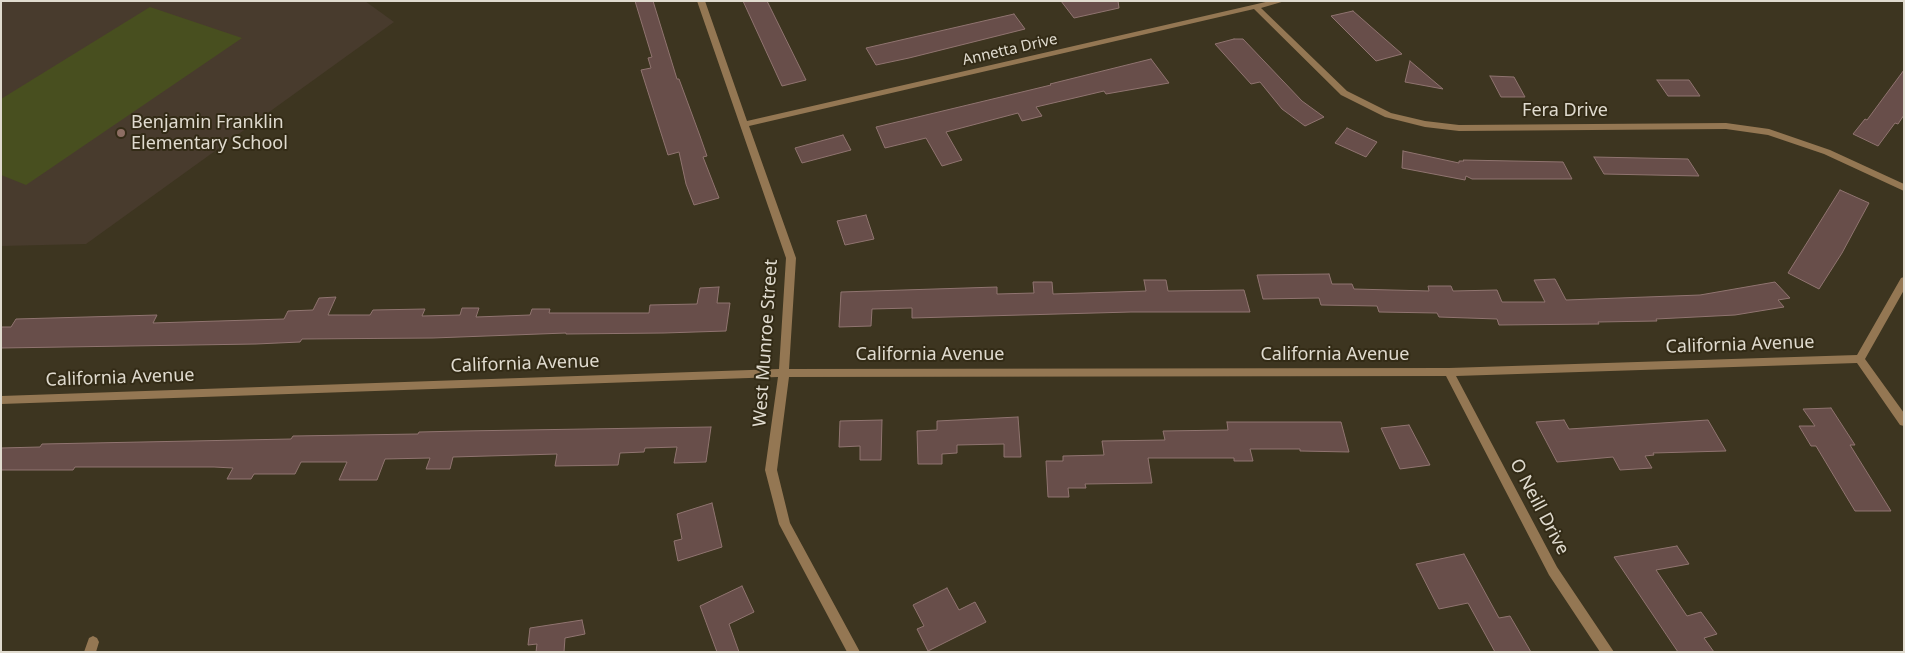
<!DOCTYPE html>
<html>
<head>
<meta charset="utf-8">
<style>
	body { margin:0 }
	#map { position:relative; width:1905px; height:653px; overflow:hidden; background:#3d3520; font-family:"Noto Sans",sans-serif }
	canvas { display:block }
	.frame { position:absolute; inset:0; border:2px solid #e0dbcf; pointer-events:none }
</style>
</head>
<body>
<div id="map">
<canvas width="1905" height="653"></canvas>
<div class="frame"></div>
</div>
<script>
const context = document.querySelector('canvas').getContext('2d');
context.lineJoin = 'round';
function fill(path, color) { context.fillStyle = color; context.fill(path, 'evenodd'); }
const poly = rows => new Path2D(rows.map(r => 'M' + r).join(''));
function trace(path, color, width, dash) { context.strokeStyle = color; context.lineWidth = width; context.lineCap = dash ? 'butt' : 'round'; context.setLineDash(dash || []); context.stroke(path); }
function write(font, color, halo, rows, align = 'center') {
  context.font = font + ' "Noto Sans",sans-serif'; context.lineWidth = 4; context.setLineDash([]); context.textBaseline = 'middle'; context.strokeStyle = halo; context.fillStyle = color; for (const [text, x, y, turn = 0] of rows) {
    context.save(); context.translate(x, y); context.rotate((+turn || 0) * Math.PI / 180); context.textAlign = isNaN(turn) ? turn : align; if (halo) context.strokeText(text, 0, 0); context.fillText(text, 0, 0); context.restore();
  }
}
fill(poly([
	[1,1,365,1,394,22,86,244,1,246]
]), '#483b2d');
fill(poly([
	[150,7,242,38,26,185,1,175,1,99]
]), '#484f1f');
const building = poly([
	[635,1,653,1,677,79,679,79,700,136,707,156,703,157,719,198,694,205,686,184,679,152,668,155,641,70,651,68,648,58,652,57,635,1],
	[743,1,767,1,806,80,782,86,743,1],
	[1061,1,1118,1,1119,8,1074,18,1061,1],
	[1353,11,1402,54,1376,61,1331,16,1353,11],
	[1014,14,1025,29,909,58,876,65,866,48,1014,14],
	[1234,39,1243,39,1302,101,1324,117,1305,126,1282,109,1260,82,1251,84,1215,44,1234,39],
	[1151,59,1169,83,1106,94,1104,91,1036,107,1042,116,1022,121,1018,113,946,132,962,160,942,166,926,138,885,148,876,127,1051,85,1050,84,1151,59],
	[1410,61,1443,89,1405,82,1410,61],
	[1904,70,1904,115,1898,124,1895,123,1878,146,1853,134,1865,119,1867,120,1904,70],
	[1490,76,1514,77,1525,97,1501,97,1490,76],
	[1657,80,1689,80,1700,96,1668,96,1657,80],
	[1347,128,1377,142,1366,157,1335,143,1347,128],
	[843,135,851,150,802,163,795,148,843,135],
	[1403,151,1459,163,1459,161,1464,161,1463,160,1563,162,1572,179,1472,179,1466,176,1465,180,1402,168,1403,151],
	[1594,157,1688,159,1699,176,1604,174,1594,157],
	[1840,190,1869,203,1842,253,1819,289,1788,273,1840,190],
	[866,215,874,239,845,245,837,221,866,215],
	[1329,274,1332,284,1352,284,1354,289,1429,291,1428,286,1451,286,1453,291,1497,290,1502,302,1545,302,1534,280,1555,279,1566,300,1700,295,1775,282,1790,298,1778,300,1784,307,1735,315,1656,319,1657,321,1598,322,1599,324,1499,325,1497,319,1439,317,1437,313,1379,312,1377,306,1321,305,1319,298,1263,299,1257,275,1329,274],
	[1144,280,1166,280,1168,291,1244,290,1250,312,1131,312,912,318,912,308,872,309,871,326,839,327,841,292,997,287,997,294,1034,293,1033,282,1052,282,1053,294,1146,291,1144,280],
	[719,287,717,303,730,303,726,331,664,333,566,334,566,333,433,338,302,339,300,342,256,344,1,348,1,327,11,327,16,319,157,315,153,323,284,319,288,311,313,310,319,298,336,297,328,315,370,315,373,310,425,309,422,316,460,315,462,308,479,308,476,317,530,315,532,309,550,309,549,313,649,313,650,305,697,304,700,288,719,287],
	[1831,408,1855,445,1850,445,1891,511,1855,511,1816,446,1811,446,1799,426,1815,426,1803,409,1831,408],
	[1018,417,1021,457,1004,457,1004,444,957,445,957,453,942,454,942,464,918,464,917,431,937,430,937,421,1018,417],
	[882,420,881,460,860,460,860,446,839,447,840,421,882,420],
	[1564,420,1569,429,1708,420,1726,451,1653,453,1654,455,1645,456,1652,468,1620,470,1613,457,1557,462,1536,422,1564,420],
	[1227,422,1341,422,1349,452,1300,451,1300,449,1250,449,1253,461,1234,461,1234,458,1148,458,1152,483,1085,484,1086,488,1068,488,1069,497,1048,497,1046,461,1063,461,1063,456,1104,455,1102,441,1165,440,1163,431,1228,430,1227,422],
	[1409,425,1430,465,1400,469,1381,428,1409,425],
	[711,427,706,462,674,463,677,447,645,448,644,452,620,453,618,465,555,466,557,454,453,457,450,469,426,469,430,458,385,459,377,480,339,480,347,462,301,462,295,474,254,474,251,479,227,479,233,468,214,467,75,467,73,470,1,470,1,448,40,447,42,444,291,439,293,436,418,434,419,432,462,431,711,427],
	[712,503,722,547,678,561,674,541,682,539,677,514,712,503],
	[1677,546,1689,564,1656,570,1687,616,1701,612,1717,634,1704,638,1714,652,1678,652,1614,557,1677,546],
	[1464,554,1499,618,1510,616,1531,652,1495,652,1468,603,1439,609,1416,564,1464,554],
	[742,586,754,612,729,624,739,652,717,652,700,606,742,586],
	[947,588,959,610,975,602,986,622,928,651,917,629,924,626,913,605,947,588],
	[582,620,585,634,565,638,564,652,536,652,537,644,528,645,530,628,582,620]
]);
fill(building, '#684e4a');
trace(building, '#907470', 1);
fill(poly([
	[697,1,705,1,747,121,1270,1,1285,1,1261,8,1347,91,1391,113,1425,121,1459,125,1726,123,1769,129,1830,150,1904,184,1904,191,1824,154,1768,135,1726,129,1459,131,1425,127,1385,117,1341,95,1254,9,749,126,796,258,789,369,1449,368,1857,355,1901,278,1904,277,1904,290,1865,359,1904,413,1904,426,1900,425,1857,363,1456,376,1557,567,1614,652,1600,652,1549,575,1446,376,789,377,777,470,790,523,860,652,847,652,779,524,765,470,778,377,1,404,1,396,779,369,786,258,697,1],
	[93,636,97,638,99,642,96,652,84,652,89,638,93,636]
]), '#947753');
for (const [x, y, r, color] of [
	[121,133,5,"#8d6e63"]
]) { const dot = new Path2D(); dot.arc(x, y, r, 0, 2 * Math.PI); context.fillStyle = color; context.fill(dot); trace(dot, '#332b16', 2); }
write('15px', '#e0dbcf', '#332b16', [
	["Annetta Drive",1010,50,-13]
]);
write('18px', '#e0dbcf', '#332b16', [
	["Fera Drive",1565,111],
	["West Munroe Street",766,343,-86],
	["California Avenue",1740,345,-2],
	["California Avenue",930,355],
	["California Avenue",1335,355],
	["California Avenue",525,364,-2],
	["California Avenue",120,378,-2],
	["O Neill Drive",1539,507,62]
]);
write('18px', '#e0dbcf', '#332b16', [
	["Benjamin Franklin",131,123],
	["Elementary School",131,144]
], 'left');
</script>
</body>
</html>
